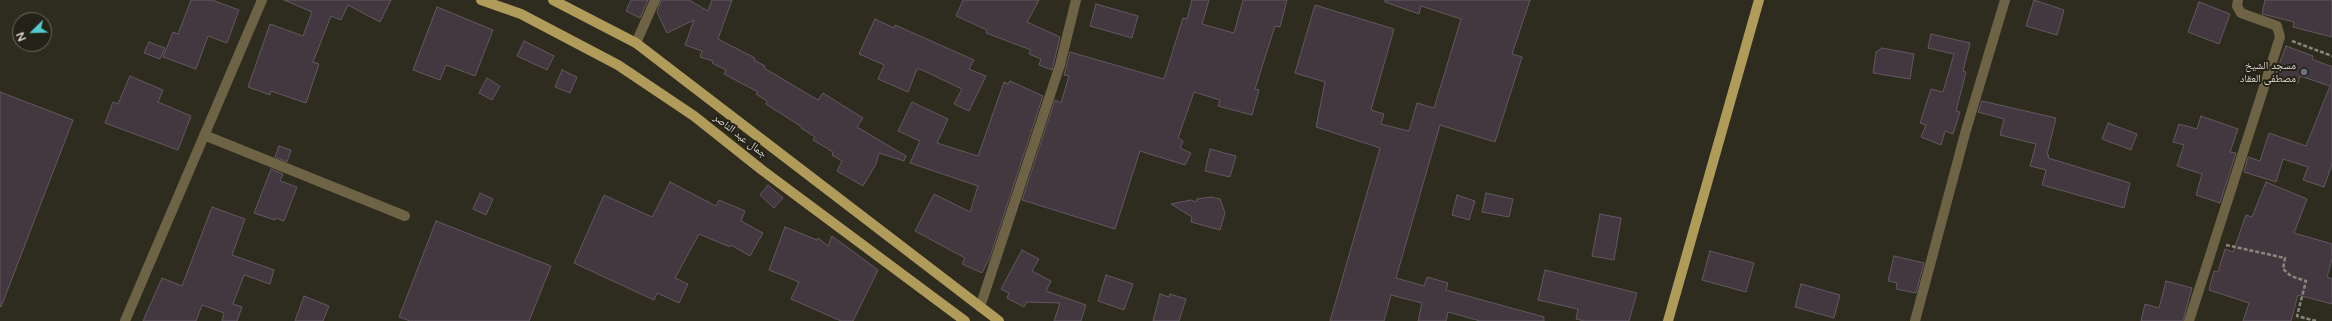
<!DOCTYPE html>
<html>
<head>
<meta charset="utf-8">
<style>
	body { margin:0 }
	#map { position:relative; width:2332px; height:321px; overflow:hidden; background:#2e2b1f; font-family:"Varela Round",sans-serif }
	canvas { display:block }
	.north { position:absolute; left:12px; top:12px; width:40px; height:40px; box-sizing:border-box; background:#242116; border:1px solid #6c6a60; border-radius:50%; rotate:247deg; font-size:11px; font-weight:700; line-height:16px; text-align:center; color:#d9d7cf }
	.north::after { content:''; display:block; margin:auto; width:14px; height:18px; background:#52ccd0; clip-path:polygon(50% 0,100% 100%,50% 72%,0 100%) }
</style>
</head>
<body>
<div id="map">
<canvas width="2332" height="321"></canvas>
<div class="north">N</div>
</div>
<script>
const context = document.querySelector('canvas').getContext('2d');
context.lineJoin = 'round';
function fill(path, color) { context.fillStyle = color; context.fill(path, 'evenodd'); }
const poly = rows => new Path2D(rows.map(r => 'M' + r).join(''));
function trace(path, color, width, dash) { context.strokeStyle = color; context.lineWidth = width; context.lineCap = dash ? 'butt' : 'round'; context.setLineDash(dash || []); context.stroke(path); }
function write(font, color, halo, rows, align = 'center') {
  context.font = font + ' "Varela Round","Noto Naskh Arabic",sans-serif'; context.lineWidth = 4; context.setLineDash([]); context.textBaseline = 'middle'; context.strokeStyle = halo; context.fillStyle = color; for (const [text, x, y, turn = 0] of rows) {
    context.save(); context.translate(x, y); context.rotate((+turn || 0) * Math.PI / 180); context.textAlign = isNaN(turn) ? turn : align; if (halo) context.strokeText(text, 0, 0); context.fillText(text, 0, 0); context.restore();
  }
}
const building = poly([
	[191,0,212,0,239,10,227,43,208,36,196,69,163,57,173,32,178,34,191,0],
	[284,0,391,0,380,22,348,5,341,20,331,16,313,62,319,64,306,103,271,91,270,95,248,87,270,24,303,36,312,12,284,0],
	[631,0,648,0,640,18,626,11,631,0],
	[661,0,689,0,708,11,712,0,732,0,718,39,755,58,754,60,765,66,764,68,818,100,823,93,863,118,857,127,906,156,904,161,879,153,876,164,863,186,837,171,842,161,832,155,833,152,813,140,815,137,801,128,802,127,766,104,767,101,756,94,758,92,724,74,726,70,712,63,713,61,700,57,702,51,685,45,694,20,667,33,657,12,661,0],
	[963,0,1039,0,1027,22,1060,37,1052,70,1039,65,1041,59,1029,54,1031,50,986,33,987,30,956,16,963,0],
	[1192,0,1209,0,1202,24,1234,33,1243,0,1287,0,1280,27,1275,26,1255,89,1259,90,1252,115,1218,106,1220,100,1194,92,1178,138,1183,141,1180,148,1191,153,1185,165,1140,151,1115,229,1022,200,1055,100,1061,103,1069,76,1064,75,1070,52,1164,79,1183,18,1187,19,1192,0],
	[1385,0,1530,0,1512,54,1522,57,1495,142,1440,125,1396,278,1424,286,1427,277,1448,283,1446,290,1544,317,1544,321,1480,321,1448,312,1446,321,1418,321,1422,303,1391,295,1384,321,1330,321,1380,148,1316,127,1325,82,1295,73,1315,5,1394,29,1371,110,1384,114,1381,124,1409,131,1417,103,1434,108,1461,19,1421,6,1419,14,1385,2,1385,0],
	[2034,0,2064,10,2057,35,2026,26,2034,0],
	[2265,0,2332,0,2332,37,2293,27,2294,22,2262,14,2265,0],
	[2199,2,2230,14,2219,44,2188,32,2199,2],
	[1096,4,1138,16,1132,38,1090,26,1096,4],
	[437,7,493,30,475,76,446,65,440,80,413,70,437,7],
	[875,19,894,28,895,25,974,60,969,69,986,76,969,111,954,104,962,89,920,69,917,69,908,92,878,79,884,65,859,54,875,19],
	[1931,34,1970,43,1963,71,1966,72,1956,111,1960,112,1953,134,1945,131,1941,145,1921,137,1926,125,1920,123,1931,89,1943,92,1954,54,1928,48,1931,34],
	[524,41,554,56,547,70,517,56,524,41],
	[149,42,165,48,160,59,144,53,149,42],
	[2286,46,2313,56,2312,59,2332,67,2332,164,2324,187,2303,180,2308,167,2283,159,2276,182,2244,172,2248,157,2260,161,2269,133,2306,146,2330,86,2300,76,2298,83,2275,75,2286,46],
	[1882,48,1914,54,1910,79,1873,73,1876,52,1882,48],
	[562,70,577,77,570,93,555,87,562,70],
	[130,76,163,90,158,102,191,116,178,150,105,123,113,102,118,104,130,76],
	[487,78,500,86,492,100,479,93,487,78],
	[1010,81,1043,96,990,257,982,273,962,264,965,258,915,231,934,194,970,212,978,186,910,163,920,141,898,131,912,102,948,119,937,143,978,156,1004,82,1008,84,1010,81],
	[0,92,73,120,1,307,0,306,0,92],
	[1982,101,2056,118,2047,155,2049,155,2048,158,2130,183,2124,208,2042,185,2046,170,2030,166,2036,144,2000,135,2004,119,1978,112,1982,101],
	[2201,116,2238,129,2230,152,2236,153,2220,203,2196,195,2202,174,2177,166,2184,145,2173,142,2179,124,2197,129,2201,116],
	[2108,123,2137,134,2131,150,2102,139,2108,123],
	[279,146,291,150,287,162,275,157,279,146],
	[1210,149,1236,156,1230,177,1205,171,1210,149],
	[271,169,283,174,280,181,297,187,284,221,276,218,275,220,254,213,271,169],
	[670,182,716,206,719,200,745,211,741,221,763,233,750,256,731,245,730,247,699,234,675,278,688,284,679,303,657,293,654,300,574,263,604,195,652,217,670,182],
	[2266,182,2307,199,2294,233,2332,244,2332,259,2327,277,2332,279,2332,304,2298,295,2291,321,2243,321,2249,303,2209,290,2214,271,2218,272,2225,249,2233,252,2246,215,2252,217,2266,182],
	[768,185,783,198,774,208,760,195,768,185],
	[480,193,493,199,486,215,473,209,480,193],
	[1486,193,1513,199,1509,217,1482,212,1486,193],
	[1457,195,1475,201,1469,220,1452,215,1457,195],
	[1211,197,1220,199,1225,213,1220,230,1191,222,1192,217,1171,204,1191,200,1196,202,1197,199,1211,197],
	[212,207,245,219,232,255,274,270,270,284,244,275,233,304,242,307,237,321,222,321,224,313,202,305,196,321,143,321,162,278,182,286,212,207],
	[1600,214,1621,218,1614,260,1592,256,1600,214],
	[436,221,551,266,529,321,410,321,399,317,436,221],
	[785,227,817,240,818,238,828,246,832,236,878,270,853,321,841,321,791,299,799,282,769,270,785,227],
	[1022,250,1039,259,1032,271,1051,281,1046,291,1086,305,1081,321,1054,321,1060,303,1027,302,1024,307,1007,298,1009,293,1001,289,1022,250],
	[1710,251,1754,263,1746,292,1702,280,1710,251],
	[1894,256,1924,263,1916,293,1896,289,1897,283,1888,281,1894,256],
	[1545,270,1637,293,1629,321,1584,321,1576,319,1578,309,1538,300,1545,270],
	[1106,275,1133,284,1124,310,1098,301,1106,275],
	[2166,281,2192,288,2183,321,2141,321,2145,304,2159,308,2166,281],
	[1801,284,1840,295,1834,318,1795,307,1801,284],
	[1160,294,1169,297,1170,294,1186,299,1179,321,1153,321,1160,294],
	[304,296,329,306,323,321,295,321,304,296]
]);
fill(building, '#433840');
trace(building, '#645861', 1);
trace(poly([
	[2292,41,2332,56],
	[2226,245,2285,258,2283,269,2291,276,2306,281,2297,316,2316,321]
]), '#89877d', 2.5, [4, 2]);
trace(poly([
	[636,43,655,0],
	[204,135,405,216],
	[980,307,1060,65,1076,0],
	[125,321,262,0],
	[1915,321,1966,130,2005,0],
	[2189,321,2280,37,2277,26,2241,13,2237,6,2238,0]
]), '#6e6345', 10);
trace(poly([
	[481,0,521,14,618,65,694,116,762,170,965,321],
	[553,0,636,43,999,321],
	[1668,321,1759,0]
]), '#b19b5b', 10);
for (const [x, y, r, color] of [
	[2304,72,4,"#6b7280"]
]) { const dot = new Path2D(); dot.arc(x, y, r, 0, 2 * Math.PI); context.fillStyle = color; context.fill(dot); trace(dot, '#242116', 1.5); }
write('11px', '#d9d7cf', '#242116', [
	["مسجد الشيخ",2296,66],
	["مصطفى العقاد",2296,79]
], 'right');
write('11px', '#d9d7cf', '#242116', [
	["جمال عبد الناصر",740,136,38]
]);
</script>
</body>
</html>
